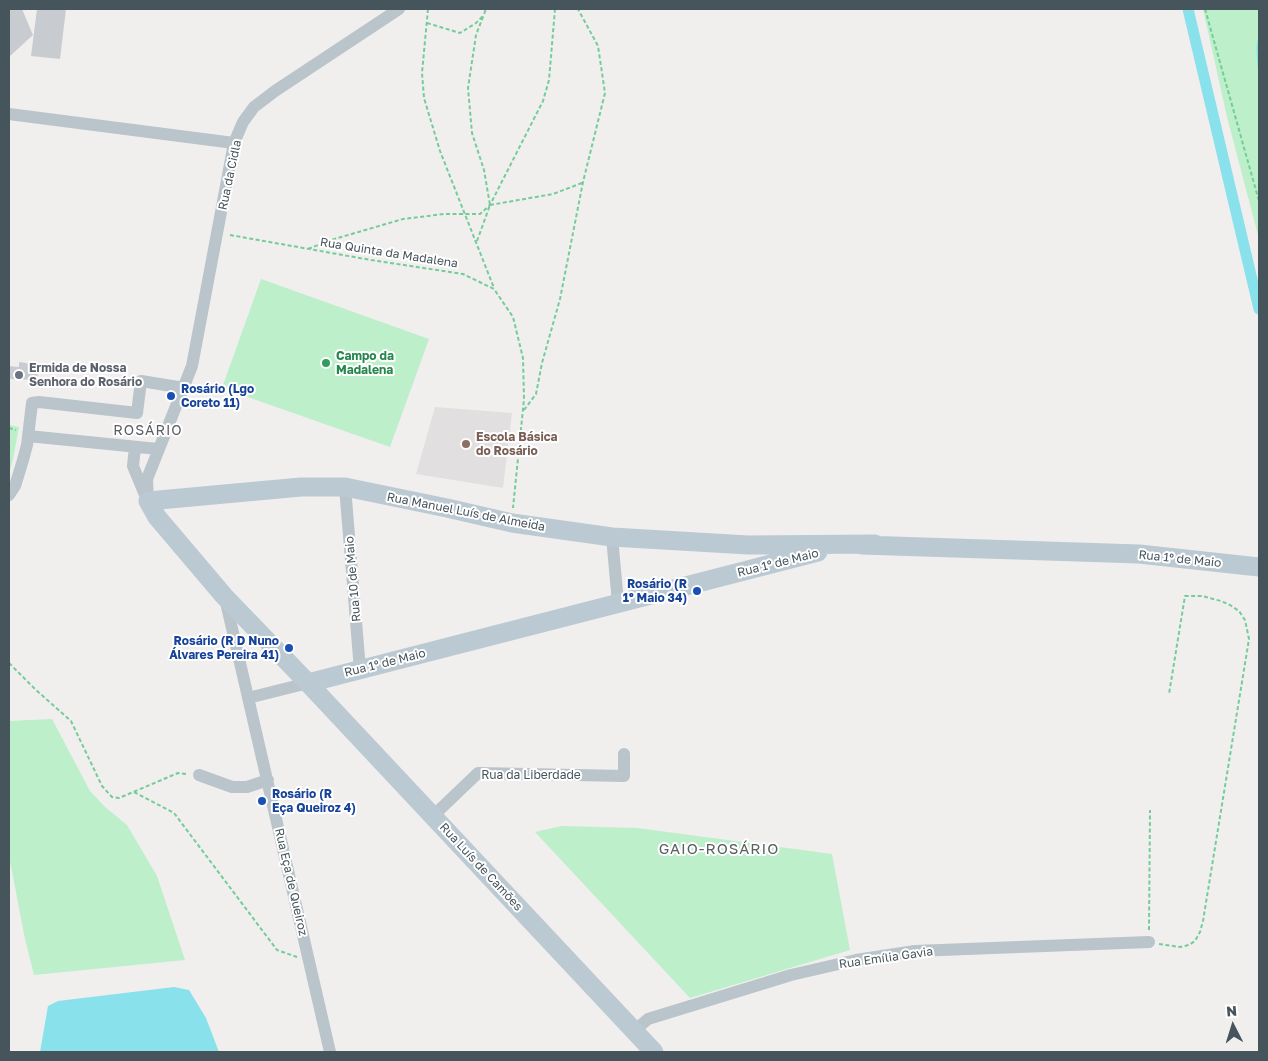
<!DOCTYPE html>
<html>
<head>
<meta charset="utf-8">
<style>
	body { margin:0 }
	#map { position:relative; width:1268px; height:1061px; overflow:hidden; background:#f1eeee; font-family:"Golos Text",sans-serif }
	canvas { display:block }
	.frame { position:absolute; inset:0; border:10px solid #46545b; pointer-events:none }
	.north { position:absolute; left:1208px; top:1001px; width:50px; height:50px; -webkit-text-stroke:4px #fff; paint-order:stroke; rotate:355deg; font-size:14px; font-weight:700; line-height:20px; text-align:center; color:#46545b }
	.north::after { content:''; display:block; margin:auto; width:18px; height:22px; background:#46545b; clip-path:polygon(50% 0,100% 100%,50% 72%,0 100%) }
</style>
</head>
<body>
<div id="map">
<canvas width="1268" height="1061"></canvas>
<div class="frame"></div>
<div class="north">N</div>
</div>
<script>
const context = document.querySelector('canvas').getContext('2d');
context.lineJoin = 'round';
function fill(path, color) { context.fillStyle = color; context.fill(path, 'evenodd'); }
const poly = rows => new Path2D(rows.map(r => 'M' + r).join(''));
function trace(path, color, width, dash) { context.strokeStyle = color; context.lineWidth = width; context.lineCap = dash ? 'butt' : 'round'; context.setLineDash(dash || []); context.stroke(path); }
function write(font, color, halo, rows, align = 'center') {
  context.font = font + ' "Golos Text",sans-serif'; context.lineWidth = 4; context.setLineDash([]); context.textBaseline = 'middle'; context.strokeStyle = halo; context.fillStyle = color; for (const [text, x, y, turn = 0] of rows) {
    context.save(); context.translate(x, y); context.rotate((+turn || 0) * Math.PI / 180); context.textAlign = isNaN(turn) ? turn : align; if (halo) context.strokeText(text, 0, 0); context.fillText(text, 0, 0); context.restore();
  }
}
fill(poly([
	[435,407,512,413,503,488,416,474]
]), '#e2dfe0');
fill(poly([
	[1203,9,1259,9,1259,239,1227,117],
	[261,279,429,339,390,447,222,388],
	[9,425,19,427,13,459,9,474],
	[52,719,90,791,105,807,127,825,157,876,185,960,34,975,25,939,9,856,9,721],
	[561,826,637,828,832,854,850,950,690,998,535,832]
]), '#bcefca');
fill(poly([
	[174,987,189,990,206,1018,219,1052,40,1052,48,1006,58,1001]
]), '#89e1ec');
trace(poly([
	[1259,41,1258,48,1259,67]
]), '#89e1ec', 3);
trace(poly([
	[1188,9,1259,309]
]), '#89e1ec', 11);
fill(poly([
	[9,9,22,9,33,35,9,57],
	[37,9,66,9,60,59,31,56],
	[19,362,39,365,37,380,9,379,9,366,19,367]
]), '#c8ccd1');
trace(poly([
	[428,9,422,73,424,98,440,151,494,288],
	[1205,9,1259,201],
	[427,23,460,33,476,23,483,16],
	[490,205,553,194,582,183],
	[230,235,371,260,463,274,494,289,513,317,523,358,524,399,513,508],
	[477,241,490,205,484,170,472,133,468,88,476,35,486,9],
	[308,249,331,240,403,219,444,214,480,214,490,205,543,101,549,80,555,9],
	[524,410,536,394,542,363,560,299,583,182,605,93,598,46,578,9],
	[9,428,16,430],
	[9,663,36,690,71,721,102,786,112,797,119,798,178,773,187,774],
	[134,792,174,813,277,950,297,957],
	[1149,930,1150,810],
	[1159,944,1180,947,1189,945,1195,941,1200,932,1203,921,1249,639,1245,620,1239,611,1230,605,1221,601,1202,596,1185,596,1169,694],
	[9,989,9,992]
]), '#74cd98', 2, [4, 2.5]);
trace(poly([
	[9,114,234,143],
	[28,436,158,449],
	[135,447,133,466,145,495],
	[345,487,360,670],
	[9,495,15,486,23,460,27,445,32,403,39,402,137,413,141,381,184,388],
	[148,501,147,479,192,366,234,143,243,122,254,107,275,91,399,9],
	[612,537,618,603],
	[225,598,330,1052],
	[248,698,308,683],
	[199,775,232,787,247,787,268,780],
	[433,816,478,773,624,776,624,754],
	[634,1031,648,1019,791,975,856,960,915,951,1149,942]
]), '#b9c4cb', 12);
trace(poly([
	[862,545,1139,554,1259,567],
	[308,683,818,552],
	[654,1052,308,683,224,596,157,517,148,501,301,487,345,487,447,508,512,523,612,537,748,545,875,544]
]), '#bbc9d2', 19);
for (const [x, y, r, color] of [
	[326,363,5,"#2e9e5b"],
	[19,375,5,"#6b7280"],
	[171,396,5,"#1a4fb4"],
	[466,444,5,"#8d6e63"],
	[697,591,5,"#1a4fb4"],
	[289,648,5,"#1a4fb4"],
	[262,801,5,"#1a4fb4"]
]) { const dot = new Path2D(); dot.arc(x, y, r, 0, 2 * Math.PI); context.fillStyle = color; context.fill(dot); trace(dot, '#fff', 2); }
write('12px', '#46545b', '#fff', [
	["Rua da Cidla",230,175,-78],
	["Rua Quinta da Madalena",389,253,9],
	["Rua Manuel Luís de Almeida",466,512,11],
	["Rua 1º de Maio",1180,559,6],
	["Rua 1º de Maio",778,563,-14],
	["Rua 10 de Maio",353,579,-95],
	["Rua 1º de Maio",385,663,-14],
	["Rua da Liberdade",531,775],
	["Rua Luís de Camões",481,867,47],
	["Rua Eça de Queiroz",291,882,77],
	["Rua Emília Gavia",886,958,-8]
]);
write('bold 12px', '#27864d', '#fff', [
	["Campo da",336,356],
	["Madalena",336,370]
], 'left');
write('bold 12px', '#5b616d', '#fff', [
	["Ermida de Nossa",29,368],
	["Senhora do Rosário",29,382]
], 'left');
write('bold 12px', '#164399', '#fff', [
	["Rosário (Lgo",181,389],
	["Coreto 11)",181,403],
	["Rosário (R",687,584,"right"],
	["1º Maio 34)",687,598,"right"],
	["Rosário (R D Nuno",279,641,"right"],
	["Álvares Pereira 41)",279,655,"right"],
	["Rosário (R",272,794],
	["Eça Queiroz 4)",272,808]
], 'left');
write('bold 12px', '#785e54', '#fff', [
	["Escola Básica",476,437],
	["do Rosário",476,451]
], 'left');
context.letterSpacing = '1px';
write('14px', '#5b5f63', '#fff', [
	["ROSÁRIO",148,431]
]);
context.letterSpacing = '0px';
context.letterSpacing = '1px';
write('15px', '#5b5f63', '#fff', [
	["GAIO-ROSÁRIO",719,849]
]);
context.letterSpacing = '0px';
</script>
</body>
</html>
